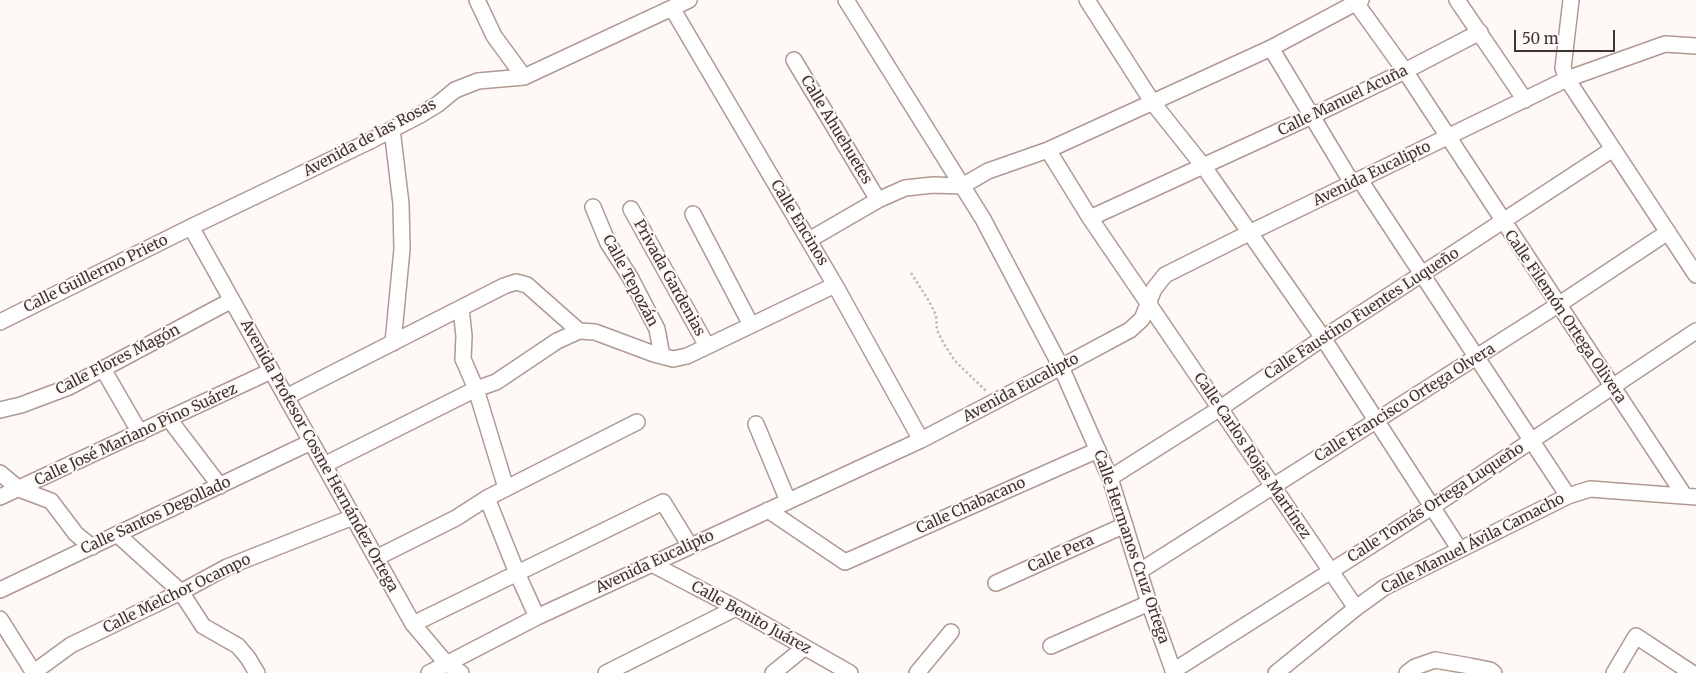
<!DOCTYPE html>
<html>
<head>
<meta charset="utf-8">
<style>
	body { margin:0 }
	#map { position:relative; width:1696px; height:673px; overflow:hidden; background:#fef8f7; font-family:Merriweather,serif }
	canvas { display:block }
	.scale { position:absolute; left:1514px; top:30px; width:101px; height:22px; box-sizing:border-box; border:2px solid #3f3432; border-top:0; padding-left:6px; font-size:15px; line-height:18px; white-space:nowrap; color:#3f3432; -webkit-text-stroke:4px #fef8f7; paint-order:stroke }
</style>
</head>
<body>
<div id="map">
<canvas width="1696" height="673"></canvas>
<div class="scale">50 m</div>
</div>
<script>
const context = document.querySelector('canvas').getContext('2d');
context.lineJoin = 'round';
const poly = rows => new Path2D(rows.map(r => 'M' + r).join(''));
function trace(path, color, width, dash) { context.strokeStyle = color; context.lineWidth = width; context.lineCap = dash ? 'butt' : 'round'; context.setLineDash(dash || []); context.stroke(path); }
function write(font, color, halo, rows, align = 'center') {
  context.font = font + ' Merriweather,serif'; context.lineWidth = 4; context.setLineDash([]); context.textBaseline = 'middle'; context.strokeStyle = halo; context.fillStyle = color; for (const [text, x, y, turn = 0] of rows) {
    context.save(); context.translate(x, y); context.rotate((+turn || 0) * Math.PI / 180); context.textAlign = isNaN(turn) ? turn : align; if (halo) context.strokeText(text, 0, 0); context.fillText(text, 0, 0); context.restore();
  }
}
const street = poly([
	[477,0,494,36,524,77],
	[846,0,983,219,1061,367,1110,478,1149,603,1174,673],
	[1087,0,1153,103,1204,167,1323,338,1460,550],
	[1354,0,1405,71,1684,495],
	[1457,0,1525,100],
	[1571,0,1563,68,1567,79,1696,275],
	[672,8,835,285,921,440],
	[1271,48,1352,183],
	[794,60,878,200],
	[392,129,401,204,402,249,393,343],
	[1048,150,1090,218,1356,608],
	[1360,180,1568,496],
	[593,207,608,243,630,277,657,329,662,356],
	[631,209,707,346],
	[693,214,751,325],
	[1090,218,1312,116,1405,71,1480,32],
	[191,227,413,624,446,663,461,673],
	[809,240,878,200,905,188,933,185,962,186,988,171,1048,150,1271,48,1361,0],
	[461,308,464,336,463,359,476,389,506,488],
	[0,322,191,227,368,142,420,115,438,104,455,90,478,81,524,77,689,0],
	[103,369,140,433],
	[286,397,504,286,516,282,527,285,579,331],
	[0,410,21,405,69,387,232,300],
	[169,419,220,486],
	[756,424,788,501],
	[324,465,476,389,496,382,557,341,579,331,595,332,654,354,673,359,687,356,835,285],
	[0,473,19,489,51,501,76,534,92,547],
	[1110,478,1219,409,1323,338,1422,274,1613,149],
	[0,497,271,371],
	[487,498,517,573,537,617],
	[768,510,845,562,1098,450],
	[118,535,181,592,203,626,238,646,248,658,257,673],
	[376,558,456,518,487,498,637,422],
	[652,564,736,608,850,673],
	[1140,571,1558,305,1668,232],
	[996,583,1125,525],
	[0,590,311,442],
	[0,619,34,673],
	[413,624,663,502,690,546],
	[1051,646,1149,603],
	[1173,671,1432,507,1696,331],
	[34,672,71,645,181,592,227,567,353,517],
	[429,673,537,617,921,440,1061,367,1130,330,1142,319,1154,289,1165,275,1249,233,1567,79,1665,44,1696,46],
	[606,673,736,608],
	[773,673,804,648],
	[917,673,951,632],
	[1276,673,1356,608,1385,587,1568,496,1590,489,1696,497],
	[1407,673,1415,667,1435,660,1470,666,1490,670,1494,673],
	[1614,673,1636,636,1692,673]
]);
trace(street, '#b19993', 18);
trace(poly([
	[911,273,929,301,936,315,937,330,944,344,955,361,986,391]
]), '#c2bab9', 2.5, [2.5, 2.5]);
trace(street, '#fff', 15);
write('15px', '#3f3432', '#fef8f7', [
	["Calle Manuel Acuña",1343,101,-26],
	["Calle Ahuehuetes",836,130,59],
	["Avenida de las Rosas",370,138,-28],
	["Avenida Eucalipto",1372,174,-26],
	["Calle Encinos",799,223,59],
	["Calle Guillermo Prieto",96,274,-26],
	["Privada Gardenias",669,278,61],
	["Calle Tepozán",630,281,62],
	["Calle Faustino Fuentes Luqueño",1362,314,-33],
	["Calle Filemón Ortega Olivera",1565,317,56],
	["Calle Flores Magón",118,360,-27],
	["Avenida Eucalipto",1021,388,-28],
	["Calle Francisco Ortega Olvera",1405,403,-32],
	["Calle José Mariano Pino Suárez",136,435,-25],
	["Avenida Profesor Cosme Hernández Ortega",319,456,61],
	["Calle Carlos Rojas Martínez",1252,456,56],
	["Calle Tomás Ortega Luqueño",1436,503,-33],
	["Calle Chabacano",971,506,-24],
	["Calle Santos Degollado",156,516,-25],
	["Calle Manuel Ávila Camacho",1473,544,-27],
	["Calle Hermanos Cruz Ortega",1131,547,71],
	["Calle Pera",1061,554,-24],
	["Avenida Eucalipto",655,562,-25],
	["Calle Melchor Ocampo",177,594,-26],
	["Calle Benito Juárez",751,618,29]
]);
</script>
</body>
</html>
